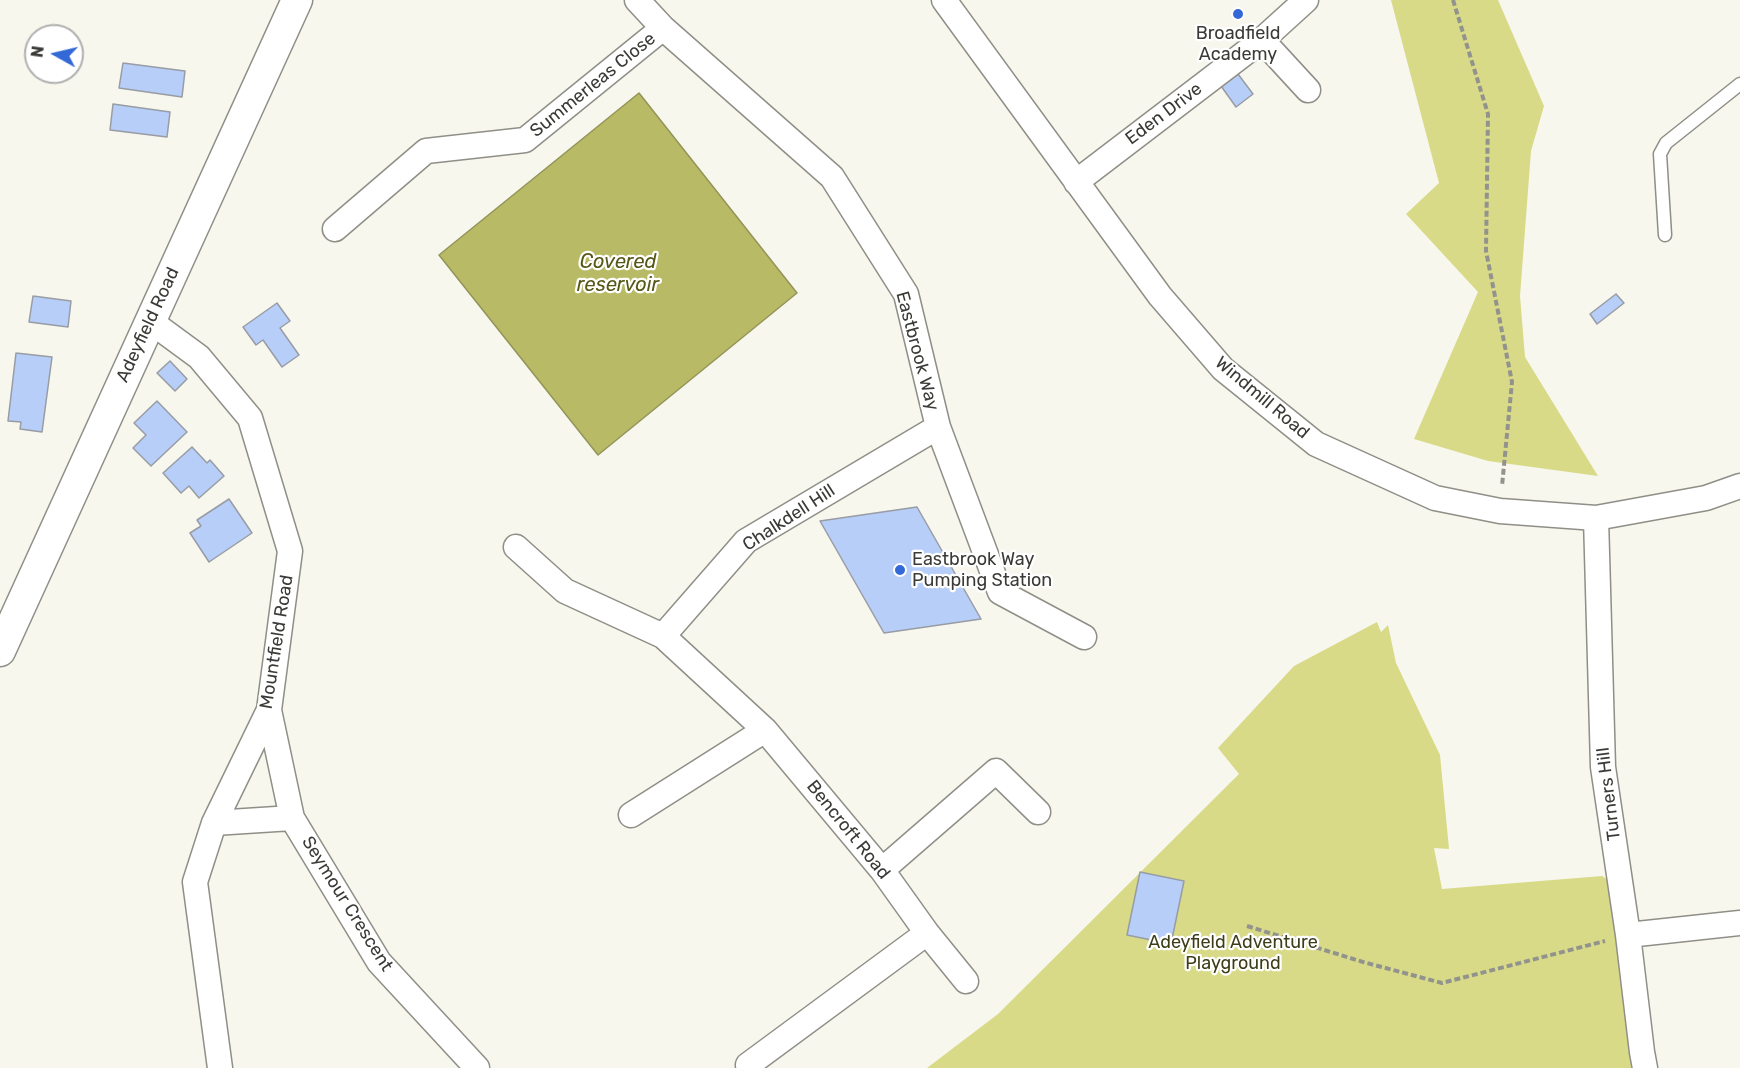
<!DOCTYPE html>
<html>
<head>
<meta charset="utf-8">
<style>
	body { margin:0 }
	#map { position:relative; width:1740px; height:1068px; overflow:hidden; background:#f7f7ee; font-family:Rubik,sans-serif }
	canvas { display:block }
	.north { position:absolute; left:24px; top:24px; width:60px; height:60px; box-sizing:border-box; background:#fff; border:2px solid #b0b0af; border-radius:50%; rotate:278deg; font-size:16px; font-weight:700; line-height:24px; text-align:center; color:#3a3a37 }
	.north::after { content:''; display:block; margin:auto; width:21px; height:27px; background:#3368d7; clip-path:polygon(50% 0,100% 100%,50% 72%,0 100%) }
</style>
</head>
<body>
<div id="map">
<canvas width="1740" height="1068"></canvas>
<div class="north">N</div>
</div>
<script>
const context = document.querySelector('canvas').getContext('2d');
context.lineJoin = 'round';
function fill(path, color) { context.fillStyle = color; context.fill(path, 'evenodd'); }
const poly = rows => new Path2D(rows.map(r => 'M' + r).join(''));
function trace(path, color, width, dash) { context.strokeStyle = color; context.lineWidth = width; context.lineCap = dash ? 'butt' : 'round'; context.setLineDash(dash || []); context.stroke(path); }
function write(font, color, halo, rows, align = 'center') {
  context.font = font + ' Rubik,sans-serif'; context.lineWidth = 4.5; context.setLineDash([]); context.textBaseline = 'middle'; context.strokeStyle = halo; context.fillStyle = color; for (const [text, x, y, turn = 0] of rows) {
    context.save(); context.translate(x, y); context.rotate((+turn || 0) * Math.PI / 180); context.textAlign = isNaN(turn) ? turn : align; if (halo) context.strokeText(text, 0, 0); context.fillText(text, 0, 0); context.restore();
  }
}
fill(poly([
	[1391,0,1498,0,1544,106,1531,151,1520,296,1525,357,1598,476,1488,461,1414,439,1478,292,1406,214,1439,183],
	[1377,622,1381,632,1388,625,1396,663,1440,755,1449,849,1434,848,1442,889,1602,876,1615,884,1614,922,1632,1068,927,1068,998,1014,1239,774,1218,748,1294,666]
]), '#d8da88');
const water = poly([
	[639,93,797,293,598,455,439,255,639,93]
]);
fill(water, '#b9ba66');
trace(water, '#939458', 1.5);
const building = poly([
	[123,63,185,71,182,97,119,88,123,63],
	[1238,74,1253,94,1236,107,1221,86,1238,74],
	[113,104,170,112,167,137,110,130,113,104],
	[1616,294,1624,303,1597,324,1590,314,1616,294],
	[33,296,71,301,68,327,29,322,33,296],
	[277,303,290,321,280,328,299,355,282,367,263,340,256,345,243,327,277,303],
	[16,353,52,357,42,432,20,429,21,422,8,421,16,353],
	[170,361,187,379,175,391,157,373,170,361],
	[157,401,187,432,151,466,133,448,146,435,134,423,157,401],
	[192,447,207,463,210,460,224,476,199,498,189,486,181,493,163,473,192,447],
	[229,499,252,533,209,562,190,533,201,526,197,520,229,499],
	[917,507,981,619,884,633,820,521,917,507],
	[1140,872,1184,881,1171,944,1127,935,1140,872]
]);
fill(building, '#b7cef9');
trace(building, '#989ca4', 1.5);
const service = poly([
	[1665,235,1660,154,1666,143,1740,84]
]);
const minor = poly([
	[637,0,663,28,832,177,906,294,938,427,1000,592,1084,637],
	[944,0,1160,296,1223,369,1316,444,1435,498,1500,511,1596,518,1706,498,1740,486],
	[1262,40,1308,90],
	[1076,182,1262,40,1306,0],
	[335,229,426,151,525,140,663,28],
	[150,321,199,357,250,418,290,551,269,710,214,823,195,882,220,1068],
	[1596,518,1603,767,1628,935,1642,1052,1645,1068],
	[516,547,565,591,663,636,765,730,882,870,927,933,966,981],
	[663,636,746,541,938,427],
	[269,710,292,818,379,962,477,1068],
	[631,815,765,730],
	[214,823,292,818],
	[882,870,996,771,1038,812],
	[1628,935,1740,923],
	[748,1065,927,933]
]);
const tertiary = poly([
	[0,651,297,0]
]);
trace(service, '#8f8f87', 15);
trace(minor, '#8f8f87', 27);
trace(tertiary, '#8f8f87', 33);
trace(poly([
	[1453,0,1488,114,1486,251,1512,382,1502,486],
	[1247,926,1363,962,1442,983,1605,941]
]), '#93938e', 4, [6, 3]);
trace(service, '#fff', 12);
trace(minor, '#fff', 24);
trace(tertiary, '#fff', 30);
for (const [x, y, r, color] of [
	[1238,14,6,"#3368d7"],
	[900,570,6,"#3368d7"]
]) { const dot = new Path2D(); dot.arc(x, y, r, 0, 2 * Math.PI); context.fillStyle = color; context.fill(dot); trace(dot, '#fff', 2); }
write('18px', '#3a3a37', '#fff', [
	["Broadfield",1238,34],
	["Academy",1238,55],
	["Eastbrook Way",912,560,"left"],
	["Pumping Station",912,581,"left"]
]);
write('18px', '#3a3a37', '#fff', [
	["Summerleas Close",593,85,-39],
	["Eden Drive",1164,114,-37],
	["Adeyfield Road",148,325,-65],
	["Eastbrook Way",917,351,75],
	["Windmill Road",1262,398,40],
	["Chalkdell Hill",789,518,-33],
	["Mountfield Road",277,642,-81],
	["Turners Hill",1609,794,-97],
	["Bencroft Road",848,830,51],
	["Seymour Crescent",347,904,58]
]);
write('18px', '#3d3d19', '#fff', [
	["Adeyfield Adventure",1233,943],
	["Playground",1233,964]
]);
write('italic 20px', '#575718', '#fff', [
	["Covered",618,262],
	["reservoir",618,285]
]);
</script>
</body>
</html>
